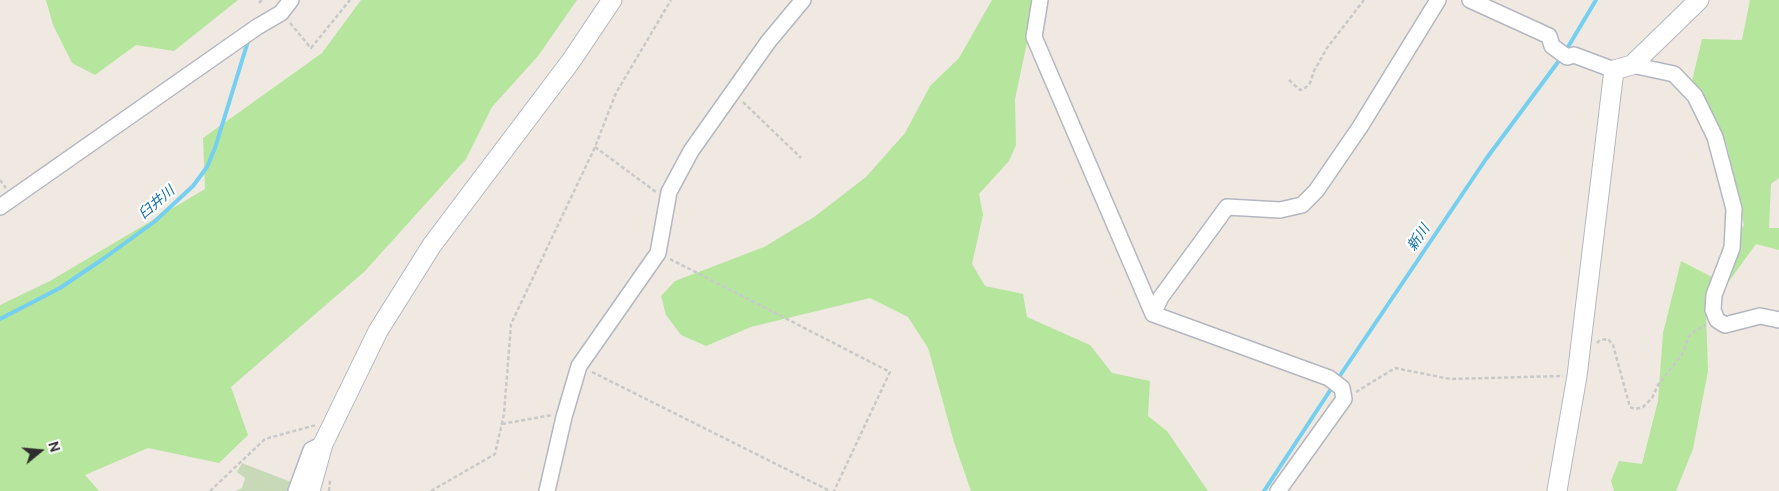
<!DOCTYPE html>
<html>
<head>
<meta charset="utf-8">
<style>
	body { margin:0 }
	#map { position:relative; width:1779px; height:491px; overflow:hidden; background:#efe9e1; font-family:"DM Sans",sans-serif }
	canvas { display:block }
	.north { position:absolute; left:15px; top:426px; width:50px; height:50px; -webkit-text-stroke:4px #fff; paint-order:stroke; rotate:73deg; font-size:14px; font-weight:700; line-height:20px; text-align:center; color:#2e2e2e }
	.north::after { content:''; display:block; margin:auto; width:18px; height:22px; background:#2e2e2e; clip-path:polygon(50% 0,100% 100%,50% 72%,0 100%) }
</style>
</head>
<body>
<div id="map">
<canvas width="1779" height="491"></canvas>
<div class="north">N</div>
</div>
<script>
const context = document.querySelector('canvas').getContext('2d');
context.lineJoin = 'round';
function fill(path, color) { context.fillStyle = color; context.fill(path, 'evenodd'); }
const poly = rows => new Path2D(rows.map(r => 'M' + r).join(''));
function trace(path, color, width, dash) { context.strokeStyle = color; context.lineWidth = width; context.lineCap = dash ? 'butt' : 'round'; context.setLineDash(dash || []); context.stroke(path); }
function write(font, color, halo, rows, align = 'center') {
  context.font = font + ' "DM Sans","Noto Sans JP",sans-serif'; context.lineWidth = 4.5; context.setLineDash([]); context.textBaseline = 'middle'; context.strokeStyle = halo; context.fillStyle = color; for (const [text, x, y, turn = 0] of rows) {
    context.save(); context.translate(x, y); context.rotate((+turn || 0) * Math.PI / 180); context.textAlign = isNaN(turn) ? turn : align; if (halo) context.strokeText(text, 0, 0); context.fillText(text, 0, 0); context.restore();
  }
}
fill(poly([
	[46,0,238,0,174,51,136,45,95,75,72,63,53,25],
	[361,0,577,0,538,56,492,107,466,159,365,271,231,387,248,435,219,463,148,448,85,475,99,491,0,491,0,305,50,281,205,189,203,138,322,53],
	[992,0,1036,0,1015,99,1016,145,1009,161,979,194,983,215,972,264,985,286,1023,294,1027,317,1090,345,1112,373,1150,381,1148,416,1167,431,1208,491,971,491,954,442,928,348,908,317,870,298,751,327,706,346,681,335,666,315,661,296,675,281,764,247,814,217,866,177,905,133,930,86,959,58],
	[1750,0,1779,0,1779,178,1771,184,1769,228,1779,228,1779,250,1756,244,1706,313,1708,371,1693,449,1676,491,1614,491,1611,481,1619,461,1642,464,1658,401,1663,333,1681,261,1712,277,1744,225,1727,146,1692,81,1702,39,1742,40]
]), '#b6e59e');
fill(poly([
	[242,463,291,482,288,491,236,491,242,488,245,478,237,472]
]), '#c8d9b8');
trace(poly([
	[1565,52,1596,0],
	[0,319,60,288,103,259,154,222,193,186,207,167,215,148,249,38],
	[1337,380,1486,159,1561,58],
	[1264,491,1333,386]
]), '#75cff0', 4);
const minor = poly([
	[1040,0,1034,37,1153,314,1329,378,1342,388,1344,399,1278,491],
	[1470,0,1549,36,1552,46,1567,57,1574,55,1614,70],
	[1632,65,1674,74,1695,96,1715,137,1734,209,1732,248,1714,295,1713,310,1717,320,1725,325,1760,316,1779,320],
	[0,207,257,27,281,13,291,0],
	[1153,314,1161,297,1227,207,1280,210,1302,205,1316,191,1360,127,1438,0],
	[296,491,311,450,323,444],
	[547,491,564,417,579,366,658,253,669,192,691,151,768,42,803,0]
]);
const tertiary = poly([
	[310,491,323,444,378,331,432,245,571,61,612,0],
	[1557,491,1577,376,1614,70,1632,65,1699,0]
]);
trace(minor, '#b4b7c1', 18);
trace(tertiary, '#b4b7c1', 21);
trace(poly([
	[259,3,262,0],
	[290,23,311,48,350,0],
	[1289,80,1300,90,1304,89,1310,83,1314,71,1327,48,1364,0],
	[743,102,801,158],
	[595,147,656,192],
	[0,180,6,188],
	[670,259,890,372,834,491],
	[1597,343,1600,340,1608,339,1613,345,1630,407,1635,409,1643,407,1652,398,1658,385,1682,354,1690,334,1706,325],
	[592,372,830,491],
	[1356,392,1395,368,1450,379,1563,376],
	[502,424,552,415],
	[210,491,265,439,316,425],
	[329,491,330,480],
	[431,491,495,454,504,414,511,324,595,147,616,93,671,0]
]), '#c9c9c9', 2.5, [4, 2.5]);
trace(minor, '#fff', 15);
trace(tertiary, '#fff', 19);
write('italic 14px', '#0d6fa3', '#fff', [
	["臼井川",157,203,-41],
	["新川",1419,238,-56]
]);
</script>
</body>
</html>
